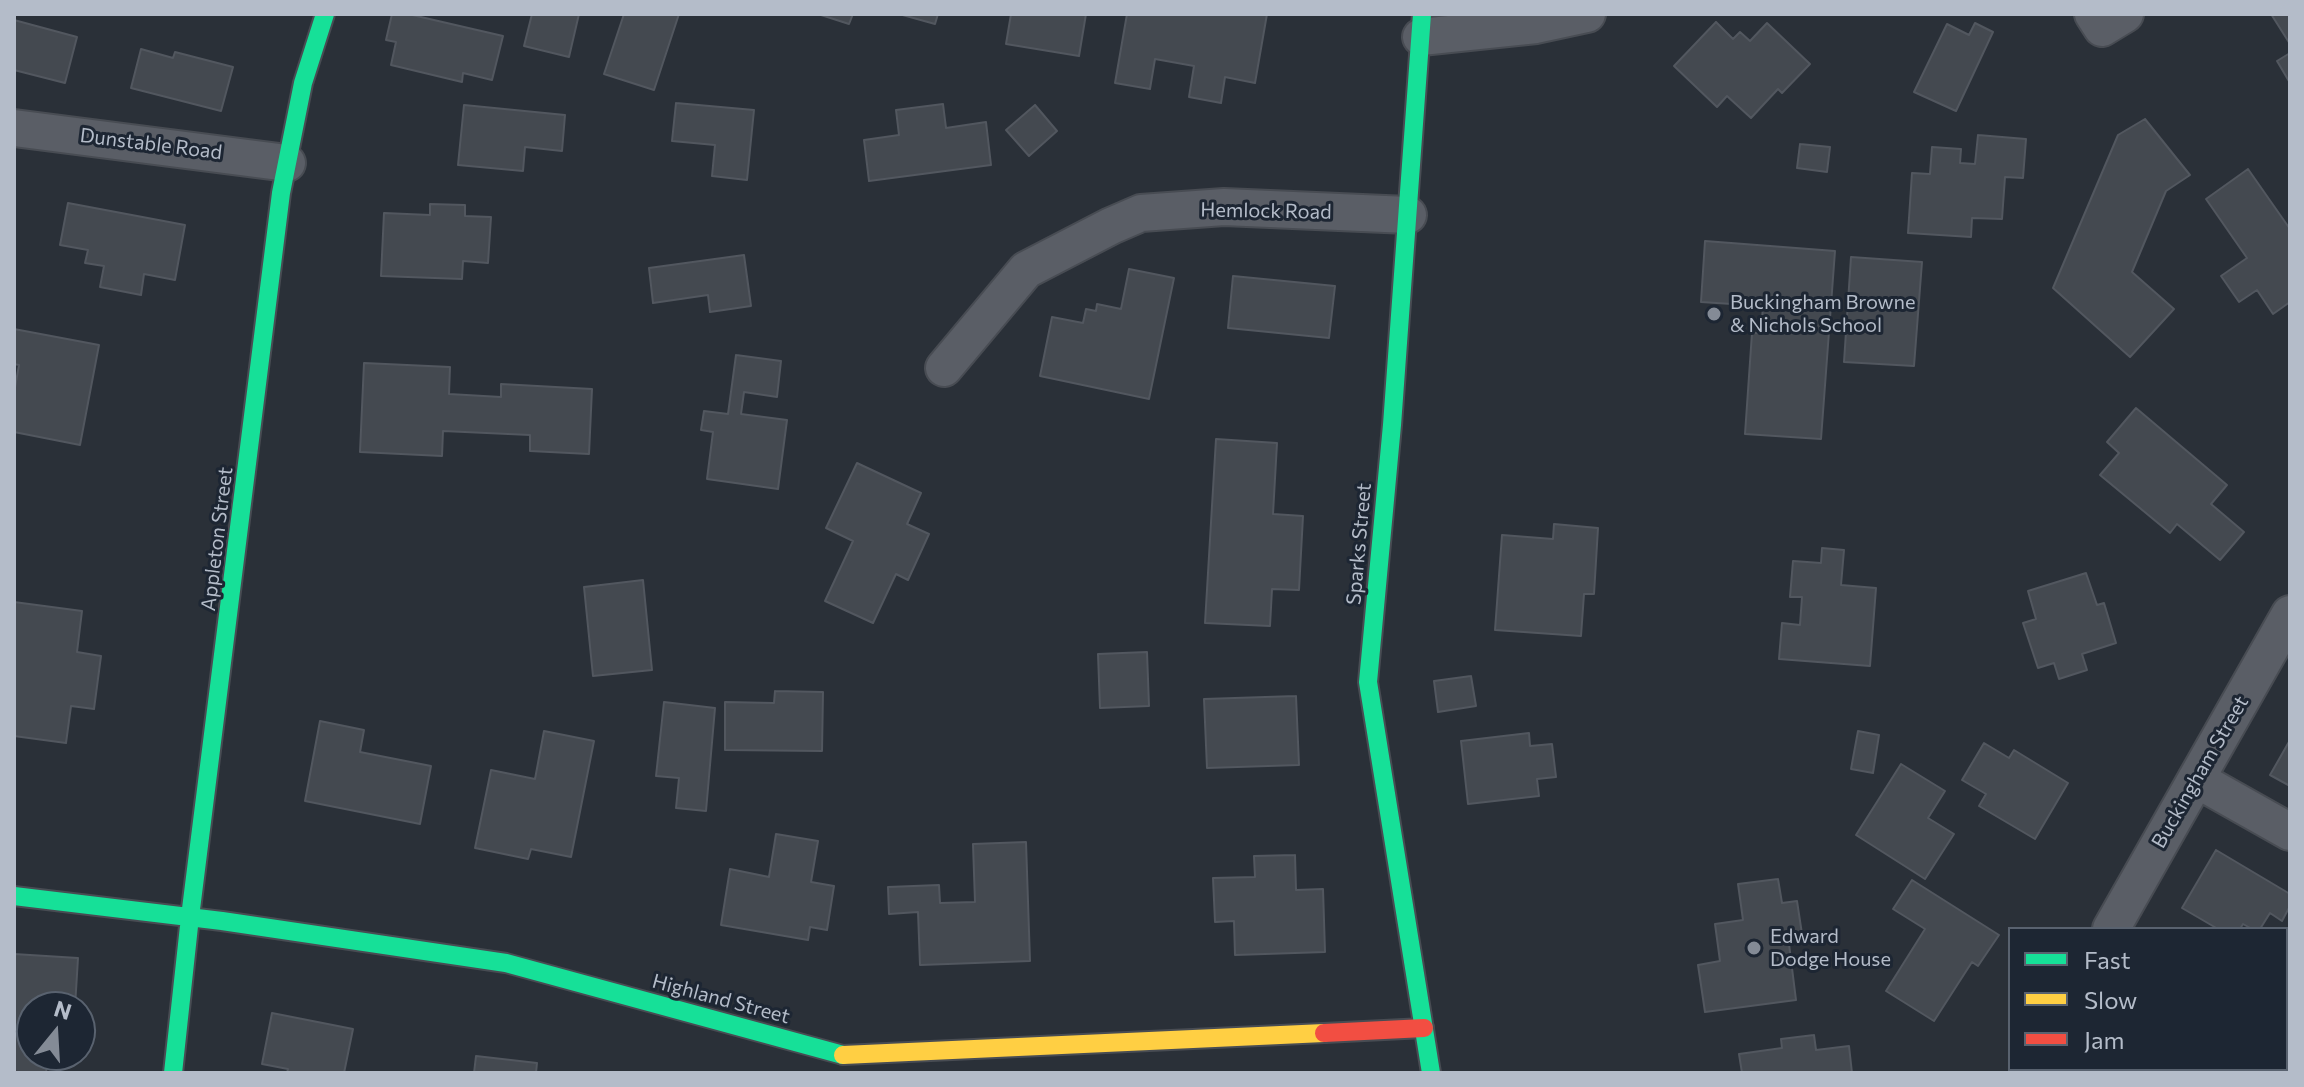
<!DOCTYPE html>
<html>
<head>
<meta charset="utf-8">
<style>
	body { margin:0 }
	#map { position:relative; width:2304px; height:1087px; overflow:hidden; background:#2a3038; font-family:Commissioner,sans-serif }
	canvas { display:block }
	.frame { position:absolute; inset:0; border:16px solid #b4bcc9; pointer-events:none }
	.legend { position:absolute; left:2008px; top:927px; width:280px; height:144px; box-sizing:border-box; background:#1d2633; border:2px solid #59626f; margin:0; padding:10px 14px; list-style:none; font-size:24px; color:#b4bcc9 }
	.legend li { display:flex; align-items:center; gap:16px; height:40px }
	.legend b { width:40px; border:2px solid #59626f }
	.north { position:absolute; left:16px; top:991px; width:80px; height:80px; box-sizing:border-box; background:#1d2633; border:2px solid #59626f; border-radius:50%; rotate:18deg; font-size:22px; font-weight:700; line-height:32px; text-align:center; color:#b4bcc9 }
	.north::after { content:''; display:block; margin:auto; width:28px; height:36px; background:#848b96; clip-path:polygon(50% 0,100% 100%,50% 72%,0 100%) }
</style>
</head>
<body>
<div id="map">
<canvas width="2304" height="1087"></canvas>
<div class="frame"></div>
<ul class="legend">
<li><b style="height:10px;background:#16e098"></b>Fast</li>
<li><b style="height:10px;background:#ffcf43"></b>Slow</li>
<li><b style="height:10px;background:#f24e42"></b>Jam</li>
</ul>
<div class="north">N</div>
</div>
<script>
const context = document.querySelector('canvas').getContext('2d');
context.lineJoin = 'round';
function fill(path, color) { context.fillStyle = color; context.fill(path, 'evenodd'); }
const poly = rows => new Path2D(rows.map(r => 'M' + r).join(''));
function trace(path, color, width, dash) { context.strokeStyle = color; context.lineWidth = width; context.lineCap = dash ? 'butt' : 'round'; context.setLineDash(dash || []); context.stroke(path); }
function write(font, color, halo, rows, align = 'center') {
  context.font = font + ' Commissioner,sans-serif'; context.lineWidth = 6; context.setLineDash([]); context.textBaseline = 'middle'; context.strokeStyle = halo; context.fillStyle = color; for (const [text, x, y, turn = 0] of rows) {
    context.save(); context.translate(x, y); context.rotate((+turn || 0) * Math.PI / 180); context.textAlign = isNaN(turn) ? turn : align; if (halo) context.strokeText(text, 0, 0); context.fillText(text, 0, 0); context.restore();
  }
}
const building = poly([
	[392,14,408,14,503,36,492,80,463,73,462,82,391,65,396,42,386,40,392,14],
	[532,14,579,14,569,57,524,46,532,14],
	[624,14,679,14,654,90,604,74,624,14],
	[818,14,853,14,849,24,818,14],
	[899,14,938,14,935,24,899,14],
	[1011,14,1086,14,1079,56,1006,44,1011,14],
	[1127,14,1267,14,1255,83,1225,77,1221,103,1189,97,1194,66,1155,59,1150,89,1115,83,1127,14],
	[2271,14,2290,14,2290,44,2271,14],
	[14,20,77,37,65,83,14,70,14,20],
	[1716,22,1733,39,1740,32,1750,41,1767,23,1810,64,1782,93,1778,89,1751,118,1727,96,1717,107,1674,66,1716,22],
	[1975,23,1993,32,1956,111,1914,92,1947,24,1969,35,1975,23],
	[141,49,173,58,175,52,233,67,221,111,131,88,141,49],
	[2290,53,2290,83,2277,61,2290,53],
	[676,103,754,110,747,180,712,176,715,145,672,141,676,103],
	[943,104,946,128,986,122,991,165,869,181,864,140,899,135,896,110,943,104],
	[464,105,565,115,562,151,525,147,523,171,458,165,464,105],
	[1035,105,1057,131,1029,156,1006,130,1035,105],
	[2145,119,2190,175,2166,191,2132,272,2174,309,2130,357,2053,288,2118,135,2145,119],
	[1978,135,2026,139,2023,178,2005,177,2002,219,1972,218,1971,237,1908,233,1912,173,1930,174,1932,147,1961,149,1960,163,1975,164,1978,135],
	[1800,144,1830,147,1827,172,1797,168,1800,144],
	[2248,169,2290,229,2290,302,2273,314,2257,290,2239,302,2221,276,2247,258,2206,199,2248,169],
	[68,203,185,225,175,280,144,274,141,295,100,287,104,266,85,263,88,250,60,245,68,203],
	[430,204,465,205,465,216,491,217,488,263,463,261,462,279,381,276,384,213,430,215,430,204],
	[1705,241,1835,251,1821,439,1745,434,1752,333,1761,333,1763,306,1701,302,1705,241],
	[744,255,751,306,710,312,708,295,653,303,649,268,744,255],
	[1851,257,1922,262,1914,366,1844,362,1851,257],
	[1129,269,1174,278,1149,399,1040,376,1052,317,1083,323,1086,309,1096,311,1097,304,1121,309,1129,269],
	[1233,276,1335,286,1329,338,1228,328,1233,276],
	[14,329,99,345,80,445,14,432,14,393,19,365,14,364,14,329],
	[736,355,781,361,777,397,744,392,741,414,787,420,778,489,707,479,713,432,701,430,704,411,728,414,736,355],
	[364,363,450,367,449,394,501,397,501,384,592,389,589,454,530,451,530,435,443,431,442,456,360,452,364,363],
	[2136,408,2227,485,2211,504,2244,532,2220,560,2177,524,2170,533,2100,475,2119,453,2107,442,2136,408],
	[1216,439,1277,443,1273,514,1303,516,1299,590,1272,589,1270,626,1205,623,1216,439],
	[857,463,921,493,907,524,929,534,908,580,896,574,873,623,825,601,853,541,826,528,857,463],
	[1554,524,1598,528,1594,594,1584,594,1581,636,1495,630,1502,535,1553,539,1554,524],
	[1822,548,1844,550,1841,585,1876,588,1870,666,1779,659,1782,623,1800,625,1802,597,1790,597,1793,561,1821,563,1822,548],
	[2086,573,2097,605,2104,603,2116,643,2082,654,2087,670,2059,679,2054,663,2038,668,2023,623,2036,619,2028,591,2086,573],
	[643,580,652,670,593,676,584,587,643,580],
	[14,602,82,611,77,652,101,656,94,709,71,706,66,743,14,736,14,602],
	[1147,652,1149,706,1100,708,1098,654,1147,652],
	[1471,676,1476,706,1438,712,1434,681,1471,676],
	[775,691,823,692,822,751,725,750,725,702,774,703,775,691],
	[1296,696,1299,765,1207,768,1204,699,1296,696],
	[664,702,715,708,706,811,676,808,679,778,656,776,664,702],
	[320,721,364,730,360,752,431,766,420,824,305,801,320,721],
	[544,731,594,741,571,857,531,849,528,859,475,848,491,770,535,779,544,731],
	[1858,731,1879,735,1873,773,1851,769,1858,731],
	[1529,733,1530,746,1552,744,1556,777,1537,779,1539,796,1468,804,1461,741,1529,733],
	[2290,740,2290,786,2270,775,2290,740],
	[1984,743,2009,758,2014,750,2068,783,2035,839,1979,806,1986,794,1962,780,1984,743],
	[1901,764,1945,791,1928,818,1954,834,1925,879,1856,835,1901,764],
	[776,834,818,841,811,882,834,886,827,930,810,927,808,940,721,925,730,869,769,877,776,834],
	[1026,842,1030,961,920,965,918,912,889,914,888,887,939,885,940,903,975,902,973,844,1026,842],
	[2216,850,2290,894,2290,906,2282,921,2270,913,2260,929,2252,929,2243,924,2240,929,2218,929,2182,908,2216,850],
	[1295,855,1296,890,1323,889,1325,952,1235,955,1234,921,1215,922,1213,878,1255,877,1254,856,1295,855],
	[1778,879,1782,903,1797,901,1802,934,1788,936,1796,1000,1705,1012,1698,965,1720,961,1715,924,1743,920,1738,884,1778,879],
	[1912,880,1999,935,1978,966,1972,962,1934,1021,1886,991,1925,929,1893,909,1912,880],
	[14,954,78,958,75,1007,32,1007,32,1055,72,1055,71,1067,47,1065,46,1073,14,1073,14,954],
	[272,1013,353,1029,344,1073,287,1073,288,1069,262,1064,272,1013],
	[1814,1035,1816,1050,1849,1046,1852,1073,1742,1073,1739,1054,1782,1048,1781,1039,1814,1035],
	[476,1056,537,1063,536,1073,474,1073,476,1056],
	[2124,1069,2209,1069,2207,1073,2131,1073,2124,1069]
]);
fill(building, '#444950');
trace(building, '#52575f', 2);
const street = poly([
	[2093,14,2102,28,2125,14],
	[1421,37,1536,25,1587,14],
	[14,128,287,163],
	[944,368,1026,270,1111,226,1141,213,1224,207,1408,215],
	[2196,779,2290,832],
	[2111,929,2290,614],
	[2029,1073,2031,1069]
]);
const fast = poly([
	[1422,14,1392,425,1368,682,1431,1073],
	[14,896,222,921,506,963,843,1055],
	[173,1073,190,917,281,193,303,83,325,14]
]);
const slow = poly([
	[843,1055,1324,1033]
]);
const jam = poly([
	[1324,1033,1424,1028]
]);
trace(street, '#484c53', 40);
trace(fast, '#484c53', 22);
trace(slow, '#484c53', 22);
trace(jam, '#484c53', 22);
trace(street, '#5a5e66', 36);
trace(fast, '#16e098', 18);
trace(slow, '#ffcf43', 18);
trace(jam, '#f24e42', 18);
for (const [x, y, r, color] of [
	[1714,314,8,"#848b96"],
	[1754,948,8,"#848b96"]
]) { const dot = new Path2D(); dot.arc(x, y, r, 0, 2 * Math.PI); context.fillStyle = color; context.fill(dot); trace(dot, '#1d2633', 3); }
write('20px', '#b4bcc9', '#1d2633', [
	["Dunstable Road",151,144,7],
	["Hemlock Road",1266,211,1],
	["Appleton Street",217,539,-83],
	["Sparks Street",1359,544,-85],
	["Buckingham Street",2200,772,-60],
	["Highland Street",721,999,15]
]);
write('20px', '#b4bcc9', '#1d2633', [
	["Buckingham Browne",1730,302],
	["& Nichols School",1730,325],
	["Edward",1770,936],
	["Dodge House",1770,959]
], 'left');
</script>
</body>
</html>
